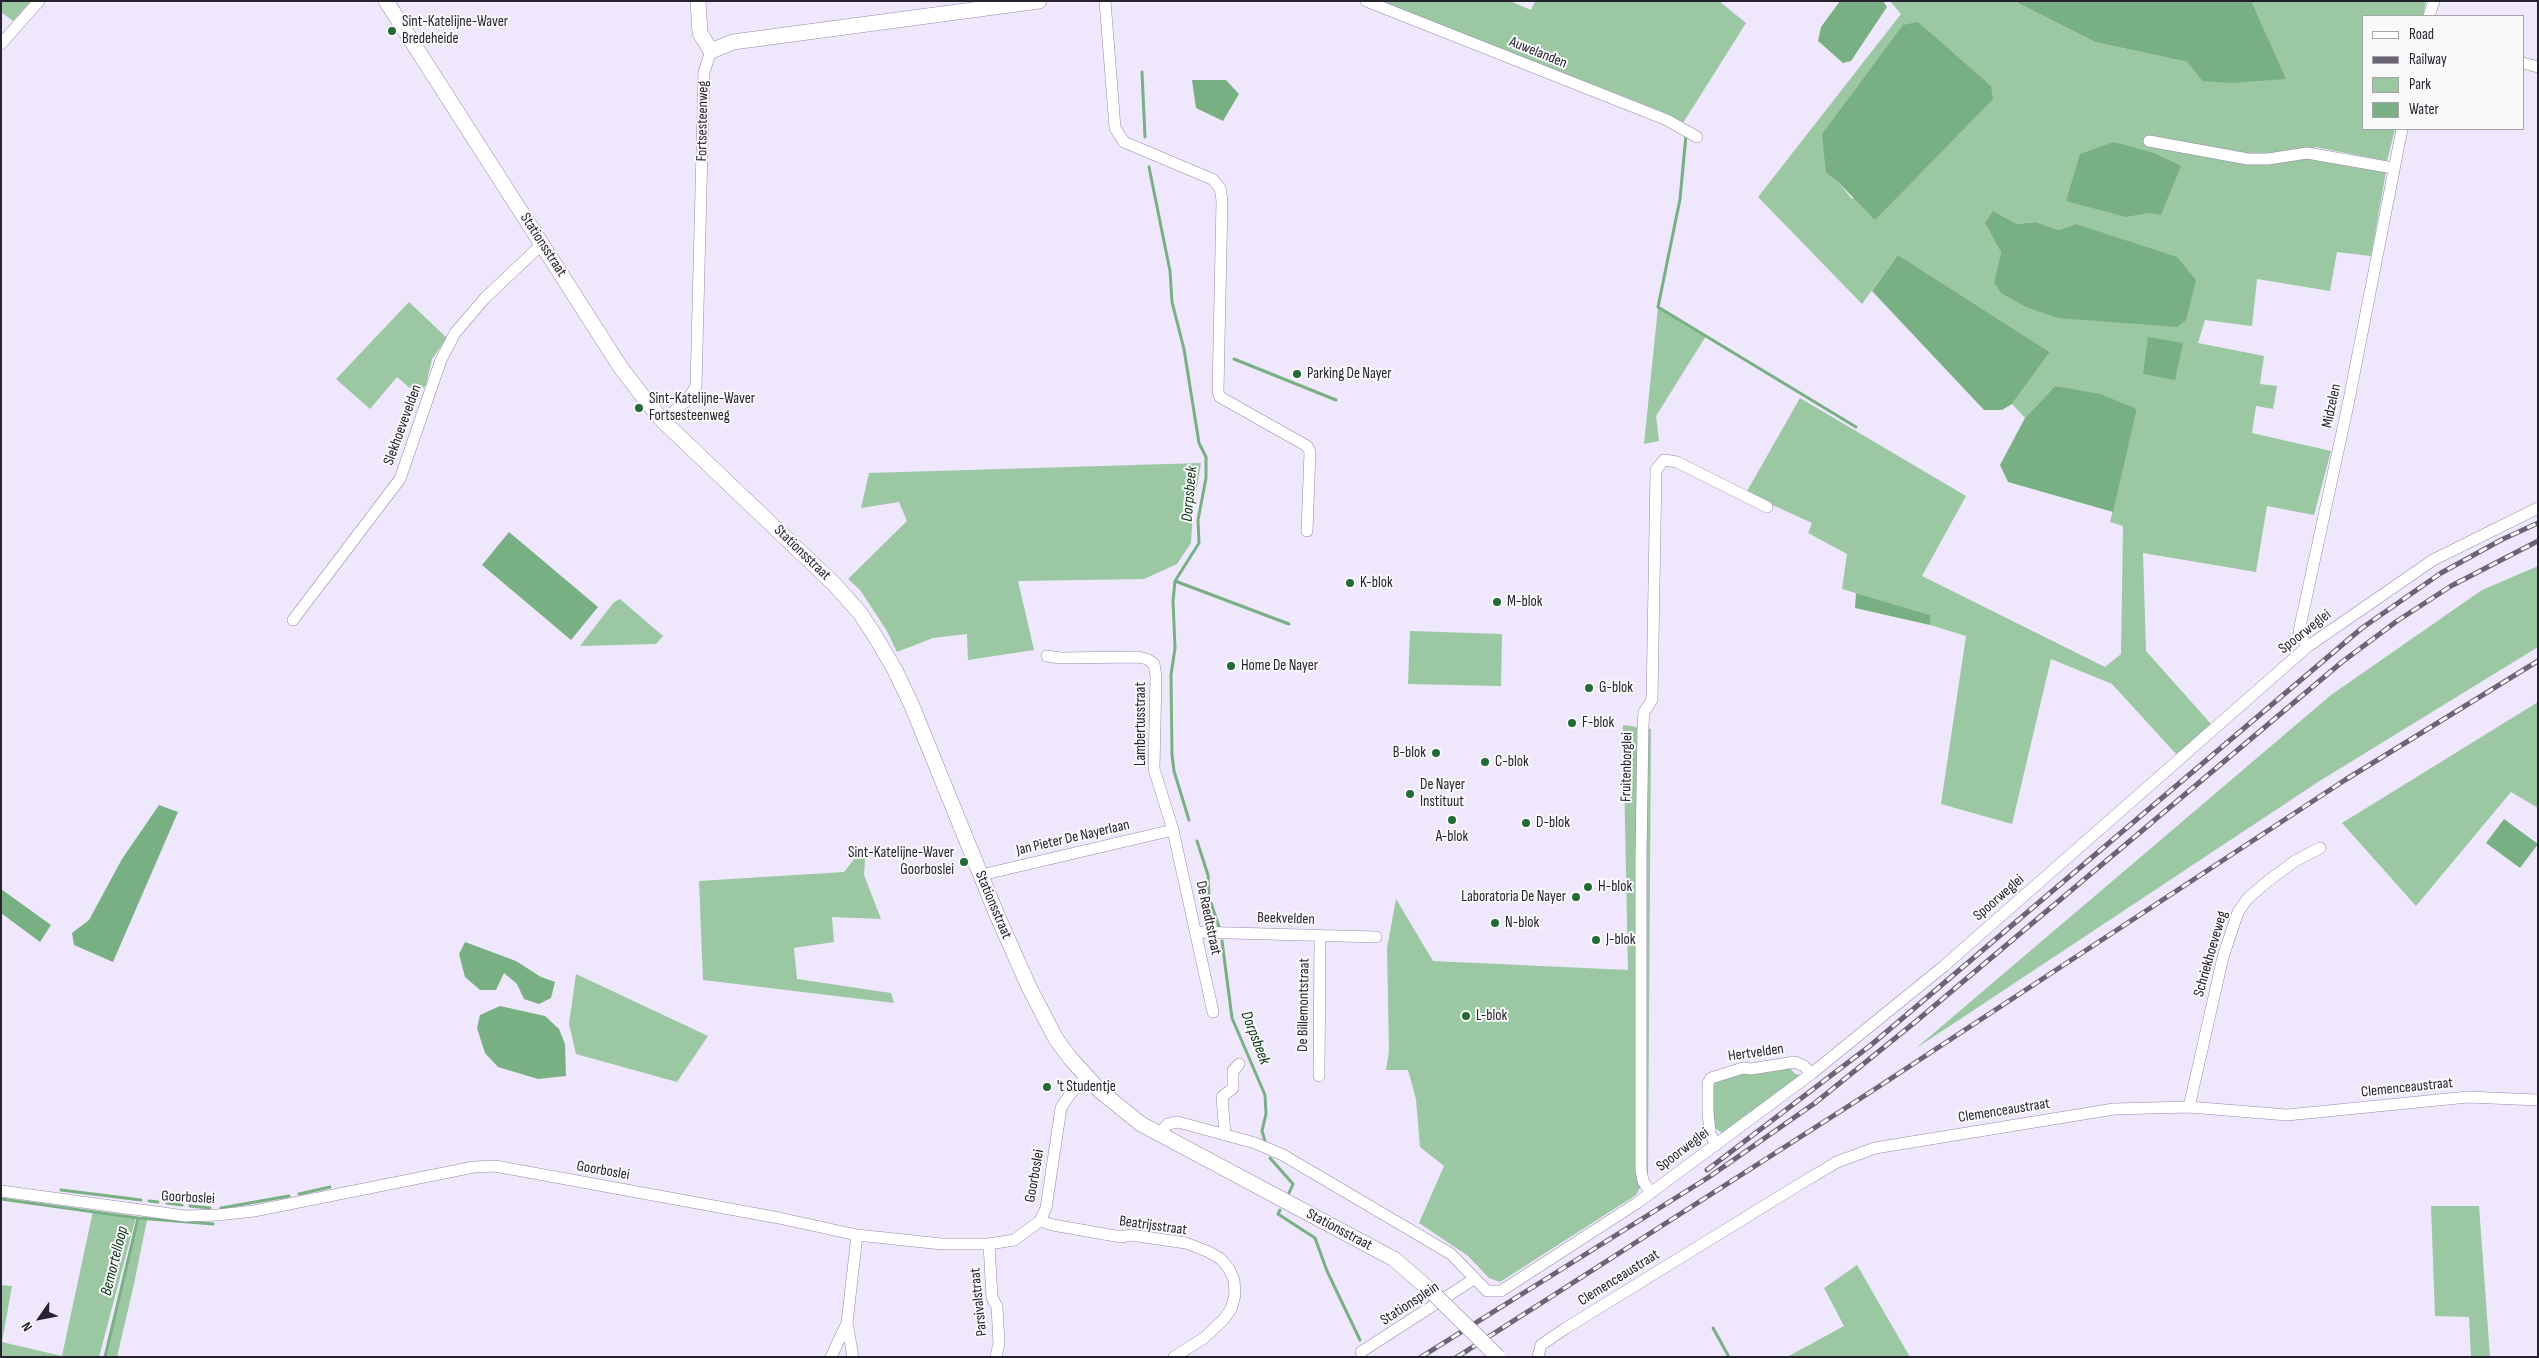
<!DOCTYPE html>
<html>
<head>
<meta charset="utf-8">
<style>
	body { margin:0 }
	#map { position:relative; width:2539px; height:1358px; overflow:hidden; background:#efe8fd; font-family:"Sofia Sans Condensed",sans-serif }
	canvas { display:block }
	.frame { position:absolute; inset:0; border:2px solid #27222f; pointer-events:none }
	.legend { position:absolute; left:2362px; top:15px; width:162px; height:115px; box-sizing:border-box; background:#f9f9f9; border:1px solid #a5a3a8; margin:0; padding:6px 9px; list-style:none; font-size:15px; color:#27222f }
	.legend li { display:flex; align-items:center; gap:10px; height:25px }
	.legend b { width:25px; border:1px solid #a5a3a8 }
	.north { position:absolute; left:15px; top:1293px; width:50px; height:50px; -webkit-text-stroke:4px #f9f9f9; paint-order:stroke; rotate:237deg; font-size:14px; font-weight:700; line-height:20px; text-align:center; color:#27222f }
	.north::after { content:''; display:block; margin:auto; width:18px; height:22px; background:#27222f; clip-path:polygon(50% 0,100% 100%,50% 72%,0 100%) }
</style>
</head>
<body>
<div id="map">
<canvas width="2539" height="1358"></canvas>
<div class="frame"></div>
<ul class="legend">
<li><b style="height:6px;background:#fff"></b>Road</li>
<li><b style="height:6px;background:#6a6474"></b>Railway</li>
<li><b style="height:14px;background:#9bc7a2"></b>Park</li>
<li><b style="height:14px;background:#79b083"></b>Water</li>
</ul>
<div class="north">N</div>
</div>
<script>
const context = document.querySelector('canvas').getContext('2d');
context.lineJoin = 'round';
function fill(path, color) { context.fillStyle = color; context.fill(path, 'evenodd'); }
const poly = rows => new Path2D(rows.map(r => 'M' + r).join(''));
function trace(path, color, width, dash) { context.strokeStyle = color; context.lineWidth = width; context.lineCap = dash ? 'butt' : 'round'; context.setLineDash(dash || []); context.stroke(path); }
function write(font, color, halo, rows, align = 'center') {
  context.font = font + ' "Sofia Sans Condensed",sans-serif'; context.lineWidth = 4; context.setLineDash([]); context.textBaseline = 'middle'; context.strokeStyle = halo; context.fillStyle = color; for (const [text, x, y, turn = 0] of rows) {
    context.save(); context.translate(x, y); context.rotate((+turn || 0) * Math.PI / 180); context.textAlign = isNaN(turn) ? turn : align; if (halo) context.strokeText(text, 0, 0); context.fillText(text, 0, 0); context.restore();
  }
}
fill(poly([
	[1,1,31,1,13,21,1,12],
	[1380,1,1510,1,1531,10,1535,1,1719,1,1746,23,1683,123,1658,110],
	[1890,1,2014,1,2095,42,2187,62,2202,81,2251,1,2426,1,2423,16,2363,16,2363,129,2395,129,2387,161,2315,147,2305,155,2386,172,2371,256,2337,252,2330,291,2257,279,2252,326,2205,320,2198,343,2264,356,2260,384,2277,386,2273,409,2256,406,2252,433,2331,451,2314,515,2267,506,2256,572,2143,553,2146,651,2211,724,2177,755,2112,684,2051,659,2012,824,1941,804,1966,636,1930,625,1930,615,1842,589,1847,554,1808,533,1812,523,1746,493,1800,398,1966,496,1922,576,2105,667,2121,654,2123,526,2110,522,2137,409,2055,386,2025,418,2012,404,2050,352,1898,255,1862,304,1758,197,1901,14],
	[1993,99,1852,199,1838,182,1826,173],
	[2180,166,2161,215,2148,213],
	[1993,211,2017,224,2036,222,2059,230,2076,224,1994,282,2001,252],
	[409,302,447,338,432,359,426,385,417,394,397,377,370,409,336,379],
	[1658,307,1706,336,1656,416,1659,441,1644,444],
	[1201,463,1193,511,1191,543,1177,564,1144,579,1018,581,1034,650,968,660,967,634,933,638,897,652,887,631,860,590,848,579,907,521,899,502,861,508,869,473],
	[2538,566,2538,647,2318,782,1915,1049,2331,695,2482,590],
	[620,599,663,636,656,644,580,646,614,602],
	[1410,631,1502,634,1501,686,1408,684],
	[2538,702,2538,808,2511,792,2416,906,2342,823],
	[1623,725,1651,729,1648,1173,1636,1195,1500,1282,1489,1278,1468,1256,1419,1223,1444,1166,1420,1147,1416,1099,1408,1070,1386,1070,1389,1051,1387,948,1396,899,1433,961,1628,970],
	[866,844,864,875,881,919,832,917,834,942,794,948,797,979,891,993,894,1003,703,980,699,881,844,872],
	[576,974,708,1036,677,1082,576,1054,569,1024],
	[1776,1068,1782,1070,1790,1068,1795,1074,1802,1075,1722,1133,1715,1128,1712,1111,1713,1087,1715,1081,1744,1072],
	[2431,1206,2479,1206,2490,1357,2471,1357,2469,1317,2435,1316],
	[93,1211,136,1217,99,1357,1,1357,1,1285,12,1286,2,1342,62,1356],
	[138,1218,147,1220,134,1284,117,1357,106,1357],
	[1857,1265,1910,1357,1787,1357,1844,1326,1824,1288]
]), '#9bc7a2');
fill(poly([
	[1840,1,1883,1,1887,7,1851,61,1843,63,1818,41,1821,27],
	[2014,1,2251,1,2286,79,2231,83,2202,81,2187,62,2095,42],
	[1918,22,1991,86,1993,99,1875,220,1838,182,1826,173,1822,134,1903,25],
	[1192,80,1226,80,1239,94,1223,121,1196,108],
	[2114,142,2154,153,2181,166,2161,215,2148,213,2126,217,2066,201,2080,154],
	[1993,211,2017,224,2036,222,2059,230,2076,224,2177,257,2196,280,2186,320,2177,327,2058,318,2026,307,2001,293,1994,282,2001,252,1985,223],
	[1898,255,2050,352,2012,404,2002,410,1984,410,1872,291],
	[2148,337,2183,343,2175,380,2143,374],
	[2055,386,2100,394,2137,409,2113,512,2008,482,2000,465,2025,418],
	[509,532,598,607,571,640,482,565],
	[1856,593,1930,615,1930,625,1855,608],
	[159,805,178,812,113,962,74,945,72,933,89,920,122,859],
	[2504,819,2538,844,2520,868,2486,843],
	[1,889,51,925,40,942,1,913],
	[465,942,516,961,541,977,555,982,551,998,539,1004,524,999,517,984,504,973,496,990,480,990,465,977,459,954],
	[500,1006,545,1016,559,1029,565,1044,566,1076,538,1079,498,1067,485,1053,477,1028,480,1015]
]), '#79b083');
trace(poly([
	[1142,72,1145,137],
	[1686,135,1680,199,1658,307,1856,427],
	[1149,167,1170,271,1172,302,1184,349,1199,443,1206,457,1206,478,1198,520,1199,543,1175,581,1173,601,1175,648,1171,675,1172,755,1174,771,1189,820],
	[1234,359,1336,400],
	[1175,581,1289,624],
	[1197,841,1208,875,1209,897,1219,927],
	[1222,941,1232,1018,1265,1095,1266,1114,1262,1131,1265,1141],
	[1270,1158,1293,1184,1289,1193],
	[61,1190,141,1200],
	[299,1194,330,1187],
	[1,1199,138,1218,105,1357],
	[149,1201,158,1202],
	[167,1203,182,1205],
	[190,1206,210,1208],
	[221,1208,289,1196],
	[1280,1210,1278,1214,1315,1238,1327,1271,1360,1340],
	[138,1218,213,1224],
	[1713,1328,1729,1357]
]), '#79b083', 3);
const minor = poly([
	[1105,1,1115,128,1124,142,1212,179,1220,188,1222,200,1218,392,1220,397,1307,446,1310,452,1307,531],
	[1366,1,1667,120,1697,137],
	[2429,16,2434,1],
	[1,44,39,1],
	[2523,63,2538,67],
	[2149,141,2248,159,2268,159,2307,153,2393,168],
	[663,421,688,399,696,386,704,72,711,51],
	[293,620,400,479,441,360,455,333,485,298,542,244],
	[2307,647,2299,631,2348,405,2402,129],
	[1047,656,1060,658,1138,657,1147,659,1154,664,1156,676,1154,769,1173,830,1213,1012],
	[981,875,1173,830],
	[1195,932,1376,937],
	[1319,1076,1320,935],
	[2189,1107,2223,957,2238,912,2248,898,2268,881,2295,861,2320,848],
	[1158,1135,1168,1124,1178,1122,1255,1143,1283,1155,1451,1254,1487,1291,1501,1291,1637,1203,1811,1074,1944,966,2307,647,2433,560,2538,508],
	[1225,1135,1222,1097,1233,1088,1233,1071,1239,1064],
	[1716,1145,1710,1133,1708,1112,1708,1083,1711,1078,1743,1068,1751,1069,1795,1062,1804,1066,1811,1074],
	[1,1191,185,1216,218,1215,254,1211,474,1167,495,1166,779,1218,857,1235,942,1244,989,1244,1014,1240,1040,1221,1046,1208,1061,1108,1070,1094,1086,1077],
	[1651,1193,1643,1181,1641,1170,1641,855,1643,726,1644,712,1652,700,1656,470,1664,460,1677,462,1767,507],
	[1040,1221,1053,1225,1121,1237,1131,1235,1186,1243,1209,1252,1221,1259,1229,1269,1234,1280,1235,1295,1231,1309,1224,1319,1204,1338,1174,1357],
	[989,1244,992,1297,997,1307,999,1343,996,1357],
	[1361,1352,1474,1279],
	[831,1357,847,1323],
	[853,1357,847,1323,857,1235],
	[1538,1357,1541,1345,1566,1328,1800,1184,1837,1162,1875,1148,2114,1109,2189,1107,2287,1115,2468,1097,2538,1100]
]);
const tertiary = poly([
	[386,1,621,368,644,398,663,421,835,585,860,613,875,636,895,670,912,706,997,915,1029,987,1056,1039,1070,1058,1100,1091,1141,1124,1394,1259,1431,1291],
	[698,1,700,33,711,51,733,42,1039,1]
]);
trace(minor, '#9589aa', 12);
trace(tertiary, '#9589aa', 16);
trace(minor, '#fff', 11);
trace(tertiary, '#fff', 15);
const rail = poly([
	[1707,1170,1871,1045,2362,628,2441,573,2501,540,2538,523],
	[1421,1357,1709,1177,1815,1103,1914,1023,2342,662,2397,621,2451,586,2538,541],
	[1457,1357,1872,1091,2345,780,2538,661]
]);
trace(rail, '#6a6474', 5);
trace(rail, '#f9f9f9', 3, [9]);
const tertiaryBridge = poly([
	[1431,1291,1498,1357]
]);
trace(tertiaryBridge, '#9589aa', 16, []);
trace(tertiaryBridge, '#fff', 15);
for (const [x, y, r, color] of [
	[392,31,5,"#226a36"],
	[1297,374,5,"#226a36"],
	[639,408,5,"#226a36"],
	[1350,583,5,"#226a36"],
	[1497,602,5,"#226a36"],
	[1231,666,5,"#226a36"],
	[1589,688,5,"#226a36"],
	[1572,723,5,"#226a36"],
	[1436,753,5,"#226a36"],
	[1485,762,5,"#226a36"],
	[1410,794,5,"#226a36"],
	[1452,820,5,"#226a36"],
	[1526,823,5,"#226a36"],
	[964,862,5,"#226a36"],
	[1588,887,5,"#226a36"],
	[1576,897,5,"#226a36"],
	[1495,923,5,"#226a36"],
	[1596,940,5,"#226a36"],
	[1466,1016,5,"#226a36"],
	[1047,1087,5,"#226a36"]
]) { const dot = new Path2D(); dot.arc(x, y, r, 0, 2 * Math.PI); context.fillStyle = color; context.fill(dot); trace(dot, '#f9f9f9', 2); }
write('15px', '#27222f', '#f9f9f9', [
	["Sint-Katelijne-Waver",402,22],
	["Bredeheide",402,39],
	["Parking De Nayer",1307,374],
	["Sint-Katelijne-Waver",649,399],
	["Fortsesteenweg",649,416],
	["K-blok",1360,583],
	["M-blok",1507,602],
	["Home De Nayer",1241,666],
	["G-blok",1599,688],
	["F-blok",1582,723],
	["B-blok",1426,753,"right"],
	["C-blok",1495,762],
	["De Nayer",1420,785],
	["Instituut",1420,802],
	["D-blok",1536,823],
	["A-blok",1452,837,"center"],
	["Sint-Katelijne-Waver",954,853,"right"],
	["Goorboslei",954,870,"right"],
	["H-blok",1598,887],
	["Laboratoria De Nayer",1566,897,"right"],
	["N-blok",1505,923],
	["J-blok",1606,940],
	["L-blok",1476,1016],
	["'t Studentje",1057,1087]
], 'left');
write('15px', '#27222f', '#f9f9f9', [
	["Auwelanden",1538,53,22],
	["Fortsesteenweg",703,121,-89],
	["Stationsstraat",543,245,57],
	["Midzelen",2332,406,-78],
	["Slekhoevevelden",403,425,-70],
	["Stationsstraat",802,553,44],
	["Spoorweglei",2305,632,-38],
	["Lambertusstraat",1141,724,-90],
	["Fruitenborglei",1627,767,-89],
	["Jan Pieter De Nayerlaan",1073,838,-13],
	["Spoorweglei",1999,898,-41],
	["Stationsstraat",993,905,67],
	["De Raedtstraat",1208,918,78],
	["Beekvelden",1286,919,2],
	["Schriekhoeveweg",2211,954,-74],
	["De Billemontstraat",1304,1005,-89],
	["Hertvelden",1756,1053,-8],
	["Clemenceaustraat",2407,1088,-6],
	["Clemenceaustraat",2004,1111,-9],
	["Spoorweglei",1683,1150,-37],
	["Goorboslei",603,1171,10],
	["Goorboslei",1035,1176,-80],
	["Goorboslei",188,1198,3],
	["Beatrijsstraat",1153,1226,8],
	["Stationsstraat",1339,1230,28],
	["Clemenceaustraat",1619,1278,-32],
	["Parsivalstraat",979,1302,-96],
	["Stationsplein",1410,1304,-33]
]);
write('italic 16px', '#0c3618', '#f9f9f9', [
	["Dorpsbeek",1190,494,-85],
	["Dorpsbeek",1255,1038,69],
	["Bemortelloop",115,1261,-76]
]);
</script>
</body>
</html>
